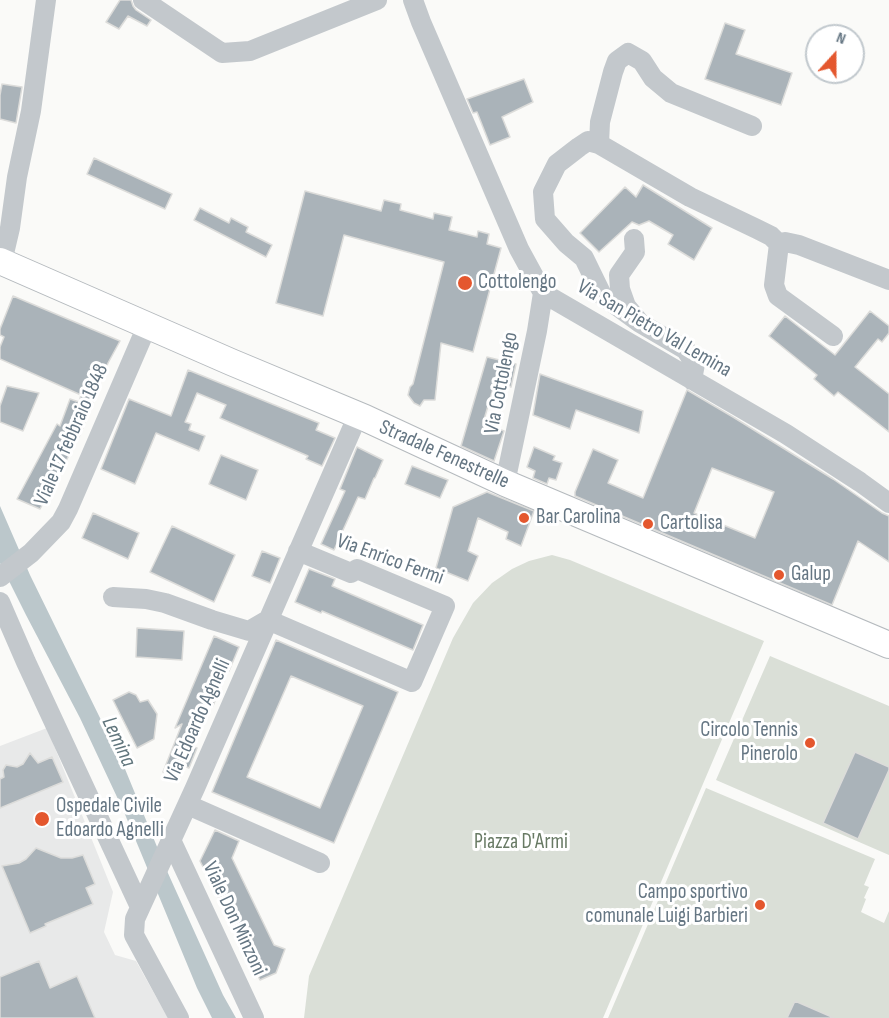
<!DOCTYPE html>
<html>
<head>
<meta charset="utf-8">
<style>
	body { margin:0 }
	#map { position:relative; width:889px; height:1018px; overflow:hidden; background:#fafaf8; font-family:"Sofia Sans Condensed",sans-serif }
	canvas { display:block }
	.north { position:absolute; left:805px; top:24px; width:60px; height:60px; box-sizing:border-box; background:#fff; border:2px solid #c1c8cd; border-radius:50%; rotate:21deg; font-size:16px; font-weight:700; line-height:24px; text-align:center; color:#657683 }
	.north::after { content:''; display:block; margin:auto; width:21px; height:27px; background:#e4572e; clip-path:polygon(50% 0,100% 100%,50% 72%,0 100%) }
</style>
</head>
<body>
<div id="map">
<canvas width="889" height="1018"></canvas>
<div class="north">N</div>
</div>
<script>
const context = document.querySelector('canvas').getContext('2d');
context.lineJoin = 'round';
function fill(path, color) { context.fillStyle = color; context.fill(path, 'evenodd'); }
const poly = rows => new Path2D(rows.map(r => 'M' + r).join(''));
function trace(path, color, width, dash) { context.strokeStyle = color; context.lineWidth = width; context.lineCap = dash ? 'butt' : 'round'; context.setLineDash(dash || []); context.stroke(path); }
function write(font, color, halo, rows, align = 'center') {
  context.font = font + ' "Sofia Sans Condensed",sans-serif'; context.lineWidth = 6; context.setLineDash([]); context.textBaseline = 'middle'; context.strokeStyle = halo; context.fillStyle = color; for (const [text, x, y, turn = 0] of rows) {
    context.save(); context.translate(x, y); context.rotate((+turn || 0) * Math.PI / 180); context.textAlign = isNaN(turn) ? turn : align; if (halo) context.strokeText(text, 0, 0); context.fillText(text, 0, 0); context.restore();
  }
}
fill(poly([
	[47,728,113,892,104,932,115,955,136,961,168,1018,0,1018,0,746]
]), '#e8e9e9');
fill(poly([
	[552,555,570,560,764,641,603,1018,304,1018,309,976,453,638,473,603,492,583,512,569,529,561],
	[770,656,889,706,889,855,716,780],
	[706,788,875,859,864,885,869,887,864,898,866,899,861,912,884,923,889,911,889,1018,608,1018]
]), '#dadfd7');
fill(poly([
	[0,506,30,575,125,769,167,871,223,995,236,1018,212,1018,197,988,124,812,80,718,26,615,0,563]
]), '#bbc7cb');
const building = poly([
	[120,0,131,0,133,6,136,10,151,20,147,26,128,16,119,29,106,22,120,0],
	[725,23,745,30,736,54,792,73,781,105,705,79,725,23],
	[524,79,533,102,502,117,510,137,490,145,477,112,473,113,467,99,524,79],
	[2,84,22,87,16,123,0,119,0,95,2,84],
	[94,158,172,194,165,209,87,174,94,158],
	[643,185,712,228,694,260,668,244,673,235,649,221,639,225,632,222,599,252,580,233,625,187,636,197,643,185],
	[305,191,381,211,384,200,401,204,400,210,433,219,434,213,452,217,449,230,477,237,478,231,489,234,487,244,501,248,473,352,441,343,435,400,424,400,420,406,414,403,408,395,410,387,413,384,444,262,344,235,323,316,276,303,305,191],
	[200,208,229,223,231,218,248,227,246,232,272,245,266,257,194,220,200,208],
	[13,296,120,341,108,363,80,435,40,509,17,499,57,424,60,426,70,399,79,402,81,395,0,359,0,347,4,337,0,335,0,329,13,296],
	[870,311,889,326,889,333,882,342,878,339,855,367,889,394,889,432,838,392,834,396,814,379,817,375,769,336,785,316,835,355,870,311],
	[487,357,516,364,511,387,495,382,483,423,504,431,494,461,461,446,487,357],
	[188,370,319,423,316,430,335,438,322,466,306,459,308,456,220,418,226,405,197,393,185,422,191,424,189,430,205,436,199,451,156,433,135,484,101,469,129,399,171,416,188,370],
	[540,374,643,411,639,433,576,410,570,429,533,415,540,374],
	[7,386,39,393,23,431,0,422,0,406,7,386],
	[687,390,733,417,833,479,882,513,889,516,889,562,858,541,832,605,575,496,575,492,593,449,618,460,608,483,643,498,687,390],
	[712,468,774,492,755,538,694,513,712,468],
	[357,447,383,460,375,478,374,478,365,499,358,497,334,550,321,544,345,491,340,489,357,447],
	[534,447,555,456,553,460,562,463,556,480,549,478,547,484,533,478,535,471,527,467,534,447],
	[221,455,258,470,246,500,209,484,221,455],
	[412,466,448,480,440,498,405,484,412,466],
	[487,492,534,511,521,546,506,539,508,532,478,518,468,551,478,556,468,581,436,568,453,507,487,492],
	[93,513,139,533,128,559,82,538,93,513],
	[172,526,235,555,214,602,150,572,172,526],
	[262,551,280,558,270,583,252,576,262,551],
	[309,569,335,579,332,586,423,625,413,650,322,611,321,613,295,602,309,569],
	[137,628,184,631,182,660,136,657,137,628],
	[214,636,239,647,229,671,227,670,213,706,210,705,193,747,197,748,189,768,184,766,179,779,163,772,182,724,175,728,214,636],
	[276,640,398,692,334,843,212,792,276,640],
	[291,676,363,706,320,808,247,777,291,676],
	[129,692,136,695,140,702,148,700,157,714,154,739,137,748,113,700,129,692],
	[855,752,889,767,889,770,858,839,823,823,855,752],
	[30,753,38,763,52,757,63,782,0,808,0,779,4,777,3,770,6,765,17,767,23,764,30,753],
	[215,830,239,841,232,858,274,945,285,949,276,973,260,980,200,861,215,830],
	[36,848,61,858,72,858,83,855,95,884,86,888,93,904,45,924,46,926,30,933,2,866,19,863,26,859,36,848],
	[39,961,50,988,77,976,95,1018,0,1018,0,977,39,961],
	[795,1001,834,1018,787,1018,795,1001]
]);
fill(building, '#aab3b9');
trace(building, '#dcdcda', 1.5);
const major = poly([
	[0,261,231,362,365,418,505,483,889,645]
]);
trace(major, '#b5babe', 28);
trace(poly([
	[143,0,222,53,250,51,377,0],
	[413,0,421,22,519,249,543,293,786,434,860,482,889,503],
	[599,144,600,122,613,72,617,61,628,53,642,61,653,78,671,93,752,126],
	[634,239,635,252,619,275,620,289,626,306,640,323,686,350,695,364,692,380],
	[779,244,785,242,799,245,889,280],
	[2,262,10,228,17,177,31,111,46,0],
	[640,323,602,295,584,258,566,243,545,219,543,192,557,164,579,147,588,141,599,144,690,197,757,229,771,236,779,244,774,285,778,296,833,336],
	[505,483,537,331,543,293],
	[0,577,31,553,61,522,68,509,147,326],
	[113,597,146,599,165,603,212,620,249,631,268,620,412,682,445,606,357,569,351,573,298,551],
	[0,602,26,662,140,907],
	[188,805,320,863],
	[171,840,254,1018],
	[179,1018,134,935,135,919,195,788,358,415]
]), '#c3c8cc', 20);
trace(major, '#fff', 26);
for (const [x, y, r, color] of [
	[465,283,8,"#e4572e"],
	[524,518,6,"#e4572e"],
	[648,524,6,"#e4572e"],
	[779,575,6,"#e4572e"],
	[810,743,6,"#e4572e"],
	[42,819,8,"#e4572e"],
	[760,905,6,"#e4572e"]
]) { const dot = new Path2D(); dot.arc(x, y, r, 0, 2 * Math.PI); context.fillStyle = color; context.fill(dot); trace(dot, '#fff', 2); }
write('21px', '#657683', '#fff', [
	["Cottolengo",478,283],
	["Bar Carolina",536,518],
	["Cartolisa",660,524],
	["Galup",791,575],
	["Circolo Tennis",798,731,"right"],
	["Pinerolo",798,755,"right"],
	["Ospedale Civile",56,807],
	["Edoardo Agnelli",56,831],
	["Campo sportivo",748,893,"right"],
	["comunale Luigi Barbieri",748,917,"right"]
], 'left');
write('21px', '#657683', '#fff', [
	["Via San Pietro Val Lemina",654,329,30],
	["Via Cottolengo",502,383,-79],
	["Viale 17 febbraio 1848",72,435,-66],
	["Stradale Fenestrelle",444,455,24],
	["Via Enrico Fermi",390,560,20],
	["Via Edoardo Agnelli",198,721,-66],
	["Viale Don Minzoni",234,919,65]
]);
write('21px', '#687a64', '#fff', [
	["Piazza D'Armi",521,843]
]);
write('italic 22px', '#60757c', '#fff', [
	["Lemina",118,742,65]
]);
</script>
</body>
</html>
